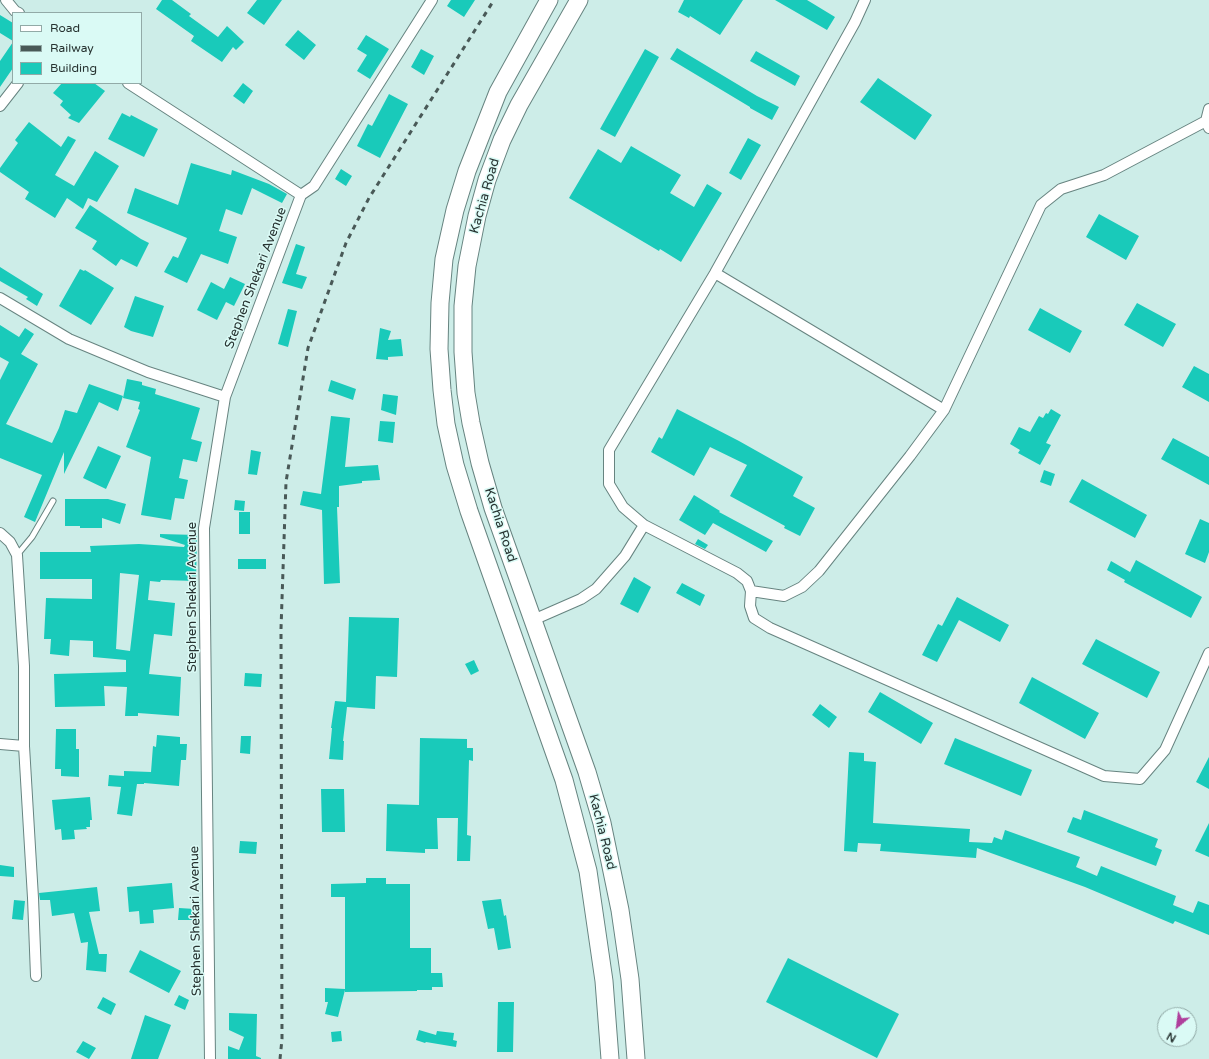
<!DOCTYPE html>
<html>
<head>
<meta charset="utf-8">
<style>
	body { margin:0 }
	#map { position:relative; width:1209px; height:1059px; overflow:hidden; background:#cdede8; font-family:"Varela Round",sans-serif }
	canvas { display:block }
	.legend { position:absolute; left:12px; top:12px; width:130px; height:72px; box-sizing:border-box; background:#dafaf5; border:1px solid #92aaa7; margin:0; padding:5px 7px; list-style:none; font-size:12px; color:#273331 }
	.legend li { display:flex; align-items:center; gap:8px; height:20px }
	.legend b { width:20px; border:1px solid #92aaa7 }
	.north { position:absolute; left:1157px; top:1007px; width:40px; height:40px; box-sizing:border-box; background:#dafaf5; border:1px solid #92aaa7; border-radius:50%; rotate:209deg; font-size:11px; font-weight:700; line-height:16px; text-align:center; color:#273331 }
	.north::after { content:''; display:block; margin:auto; width:14px; height:18px; background:#af3f9c; clip-path:polygon(50% 0,100% 100%,50% 72%,0 100%) }
</style>
</head>
<body>
<div id="map">
<canvas width="1209" height="1059"></canvas>
<ul class="legend">
<li><b style="height:5px;background:#fff"></b>Road</li>
<li><b style="height:5px;background:#495957"></b>Railway</li>
<li><b style="height:11px;background:#19caba"></b>Building</li>
</ul>
<div class="north">N</div>
</div>
<script>
const context = document.querySelector('canvas').getContext('2d');
context.lineJoin = 'round';
function fill(path, color) { context.fillStyle = color; context.fill(path, 'evenodd'); }
const poly = rows => new Path2D(rows.map(r => 'M' + r).join(''));
function trace(path, color, width, dash) { context.strokeStyle = color; context.lineWidth = width; context.lineCap = dash ? 'butt' : 'round'; context.setLineDash(dash || []); context.stroke(path); }
function write(font, color, halo, rows, align = 'center') {
  context.font = font + ' "Varela Round",sans-serif'; context.lineWidth = 3; context.setLineDash([]); context.textBaseline = 'middle'; context.strokeStyle = halo; context.fillStyle = color; for (const [text, x, y, turn = 0] of rows) {
    context.save(); context.translate(x, y); context.rotate((+turn || 0) * Math.PI / 180); context.textAlign = isNaN(turn) ? turn : align; if (halo) context.strokeText(text, 0, 0); context.fillText(text, 0, 0); context.restore();
  }
}
fill(poly([
	[162,0,172,0,191,14,189,16,218,37,227,26,244,42,236,50,233,47,222,62,191,41,194,36,156,9],
	[257,0,282,0,264,25,247,13],
	[451,0,475,0,464,17,447,6],
	[684,0,743,0,720,35,690,16,689,18,678,12],
	[775,0,807,0,835,17,827,30],
	[0,15,13,23,13,41,0,33],
	[298,30,316,45,304,60,285,45],
	[366,35,389,49,370,79,357,71,367,55,357,49],
	[13,42,13,68,0,87,0,61],
	[677,48,757,96,779,107,772,120,750,108,750,107,670,59],
	[421,49,434,56,424,75,411,67],
	[645,49,659,57,615,137,600,129],
	[756,51,800,76,795,86,750,61],
	[878,78,932,115,915,140,860,102],
	[62,83,94,83,105,91,79,123,68,118,71,115,60,105,63,101,53,93],
	[243,83,253,91,244,104,233,96],
	[389,94,408,104,380,158,357,146,368,124,372,126],
	[122,113,130,117,131,115,158,129,144,157,108,139],
	[29,122,61,147,68,136,76,140,55,175,74,186,95,151,119,166,97,202,88,198,83,209,67,198,55,218,25,199,29,192,0,172,0,168,18,143,15,140],
	[748,138,761,145,741,180,729,173],
	[631,146,681,175,670,193,694,207,707,184,722,193,681,262,660,249,659,251,569,198,598,149,621,163],
	[191,163,231,175,232,170,269,184,287,194,282,203,252,188,242,215,226,209,219,231,237,237,228,264,201,254,187,283,164,272,173,256,178,258,187,238,127,213,135,188,178,205],
	[341,169,352,176,346,186,335,179],
	[90,205,141,239,149,243,137,267,121,259,116,266,92,249,97,241,75,228],
	[1099,214,1139,236,1126,260,1086,237],
	[296,244,305,247,296,274,307,277,302,289,282,283],
	[0,267,43,294,37,306,26,299,28,297,0,281],
	[80,269,84,271,85,270,114,288,91,325,59,306],
	[230,277,245,284,234,306,226,302,217,320,197,310,211,282,224,289],
	[135,296,164,306,153,337,131,331,124,327],
	[1137,303,1176,324,1163,347,1124,325],
	[1040,308,1082,331,1070,353,1028,330],
	[288,309,297,311,288,347,278,344],
	[0,325,19,337,25,328,34,334,21,354,38,364,6,424,52,443,59,428,65,410,77,413,89,384,123,396,118,411,99,402,64,474,64,452,35,522,24,517,42,475,0,458,0,380,9,362,0,357],
	[380,328,391,331,388,340,401,339,403,356,388,357,388,360,376,359],
	[1194,366,1209,374,1209,402,1182,387],
	[127,379,142,382,142,385,156,389,155,394,200,408,191,439,202,442,197,462,183,459,179,478,188,480,184,499,175,498,171,520,141,515,151,457,126,447,140,410,138,409,140,402,123,398],
	[331,380,356,389,353,400,328,391],
	[383,394,398,396,396,415,381,410],
	[677,409,739,441,803,477,793,496,815,508,800,536,784,528,785,526,730,496,747,465,710,447,694,476,651,452,659,437,662,439],
	[1051,409,1061,415,1046,443,1051,445,1040,465,1018,453,1020,450,1010,444,1019,427,1030,432,1039,416,1043,418,1046,413,1048,414],
	[331,416,350,418,345,467,378,465,380,480,362,481,362,483,339,486,339,507,337,507,340,583,324,584,322,510,300,505,303,491,321,494],
	[380,421,395,422,393,443,378,441],
	[1173,438,1209,457,1209,485,1161,459],
	[98,446,121,456,106,489,83,478],
	[251,450,261,452,257,475,248,474],
	[1044,470,1055,474,1051,486,1040,482],
	[1082,479,1147,515,1135,538,1069,502],
	[694,495,720,511,719,512,773,541,766,552,713,523,705,535,679,520],
	[65,499,108,499,126,504,120,524,102,518,102,528,80,528,80,526,65,526],
	[235,500,245,501,244,511,234,510],
	[239,512,250,512,250,534,239,534],
	[1200,519,1209,523,1209,552,1205,563,1185,554],
	[160,534,197,535,196,581,161,580,160,582,150,581,148,600,175,603,172,636,154,634,149,674,181,677,179,716,138,713,138,716,125,716,127,687,104,686,105,706,55,707,54,674,126,672,126,660,93,657,93,641,70,640,69,656,50,654,51,639,44,639,46,598,92,599,92,579,40,579,40,552,91,552,90,546,139,544,184,547,185,545,160,537],
	[120,573,139,575,130,651,116,649],
	[698,539,708,545,705,549,695,544],
	[238,559,266,559,266,569,238,569],
	[1136,560,1202,597,1191,618,1124,582,1125,580,1107,570,1111,561,1130,572],
	[634,577,651,587,638,613,620,604],
	[682,583,705,595,700,606,676,593],
	[957,597,1009,625,1000,642,959,620,937,662,922,655,938,624,942,626],
	[349,617,399,618,397,677,376,676,375,709,347,707,343,741,344,741,343,760,329,759,332,728,331,728,335,701,346,702],
	[1096,639,1160,672,1147,698,1082,664],
	[474,660,479,671,471,675,465,664],
	[245,673,262,674,261,687,244,686],
	[1032,677,1099,713,1085,739,1019,703],
	[880,692,933,723,921,744,868,712],
	[820,704,837,717,829,728,812,715],
	[56,729,76,729,76,749,79,749,79,777,61,776,61,769,55,769],
	[157,735,180,737,180,744,187,744,186,760,181,760,179,786,144,783,144,784,137,784,132,816,117,814,121,787,108,786,109,775,124,776,124,771,151,772,153,746,156,747],
	[241,736,251,736,250,754,240,753],
	[420,738,467,739,467,748,473,748,473,761,469,760,467,835,471,836,470,861,457,861,458,818,437,818,438,849,425,849,425,853,386,851,387,804,419,805],
	[955,738,1032,770,1021,796,944,764],
	[849,752,864,753,864,761,876,762,873,823,970,829,969,842,992,843,994,837,1002,840,1005,830,1080,857,1076,867,1097,876,1101,866,1176,896,1173,905,1193,913,1198,901,1209,905,1209,935,1175,921,1173,924,1085,887,977,848,976,858,880,851,881,844,858,843,857,852,844,851],
	[1209,757,1209,789,1196,782],
	[321,789,344,789,345,832,322,832],
	[90,797,92,820,90,820,90,827,86,827,87,829,74,830,75,839,62,840,61,829,55,830,52,800],
	[1084,810,1158,839,1155,847,1162,850,1156,866,1067,832,1073,817,1081,820],
	[1209,823,1209,857,1195,851],
	[240,841,257,842,256,854,239,853],
	[0,865,14,867,14,877,0,876],
	[366,878,386,878,386,884,410,884,410,948,431,948,431,973,442,973,443,987,432,987,432,990,417,990,417,991,345,992,345,990,338,1017,325,1014,328,1002,325,1002,325,988,345,989,345,897,331,897,331,884,366,883],
	[172,883,174,908,153,910,154,923,140,924,139,911,129,912,127,887],
	[97,887,100,911,89,912,99,954,107,954,106,972,86,970,88,942,81,943,74,913,52,916,50,900,40,900,39,893],
	[501,899,504,916,506,915,511,948,498,950,494,928,488,929,482,901],
	[14,900,25,901,23,920,12,919],
	[179,908,195,909,194,920,178,920],
	[140,950,181,971,169,993,129,972],
	[788,958,899,1014,877,1058,766,1002],
	[179,995,189,1000,185,1010,174,1005],
	[103,997,116,1004,111,1015,97,1008],
	[498,1002,514,1002,513,1052,497,1052],
	[229,1013,257,1014,256,1056,261,1058,261,1059,228,1059,228,1046,239,1050,244,1037,229,1030],
	[145,1015,171,1025,158,1059,131,1059],
	[419,1030,436,1035,437,1031,454,1033,453,1040,457,1041,456,1047,426,1042,425,1043,416,1040],
	[341,1031,342,1041,332,1042,331,1032],
	[83,1041,96,1048,89,1059,76,1052]
]), '#19caba');
const lane = poly([
	[17,555,32,537,53,501]
]);
const street = poly([
	[6,0,15,11,19,13],
	[865,0,855,22,715,273,609,450,609,484,623,507,644,525,737,573,747,581,751,591,750,606,754,618,770,628,1104,776,1140,779,1165,750,1209,653],
	[128,83,301,195],
	[0,106,18,83],
	[1209,109,1206,121,1209,128],
	[715,273,944,410],
	[0,298,69,339,148,372,225,397],
	[0,533,10,542,17,555,24,666,24,746,33,898,36,976],
	[751,591,784,596,802,587,819,571,910,456,944,410,1041,205,1061,189,1104,175,1206,121],
	[533,620,581,599,596,589,625,556,644,525],
	[0,744,24,746],
	[210,1059,204,528,225,397,301,195,314,186,432,0]
]);
const primary = poly([
	[549,0,498,92,467,171,455,210,444,259,440,303,439,349,442,390,446,424,455,465,469,511,564,780,588,871,604,981,610,1059],
	[579,0,519,105,502,140,487,180,477,216,467,266,463,306,463,352,466,393,471,423,480,463,493,508,587,772,602,823,620,910,630,979,636,1059]
]);
trace(lane, '#678480', 7);
trace(street, '#678480', 12);
trace(primary, '#678480', 19);
trace(lane, '#fff', 5);
trace(street, '#fff', 10);
trace(primary, '#fff', 17);
trace(poly([
	[280,1059,282,1039,281,629,286,482,308,348,346,243,369,198,494,0]
]), '#495957', 3, [5, 5]);
write('13px', '#273331', '#dafaf5', [
	["Kachia Road",485,196,-74],
	["Stephen Shekari Avenue",256,278,-69],
	["Kachia Road",500,525,72],
	["Stephen Shekari Avenue",193,597,-90],
	["Kachia Road",602,832,76],
	["Stephen Shekari Avenue",196,921,-91]
]);
</script>
</body>
</html>
